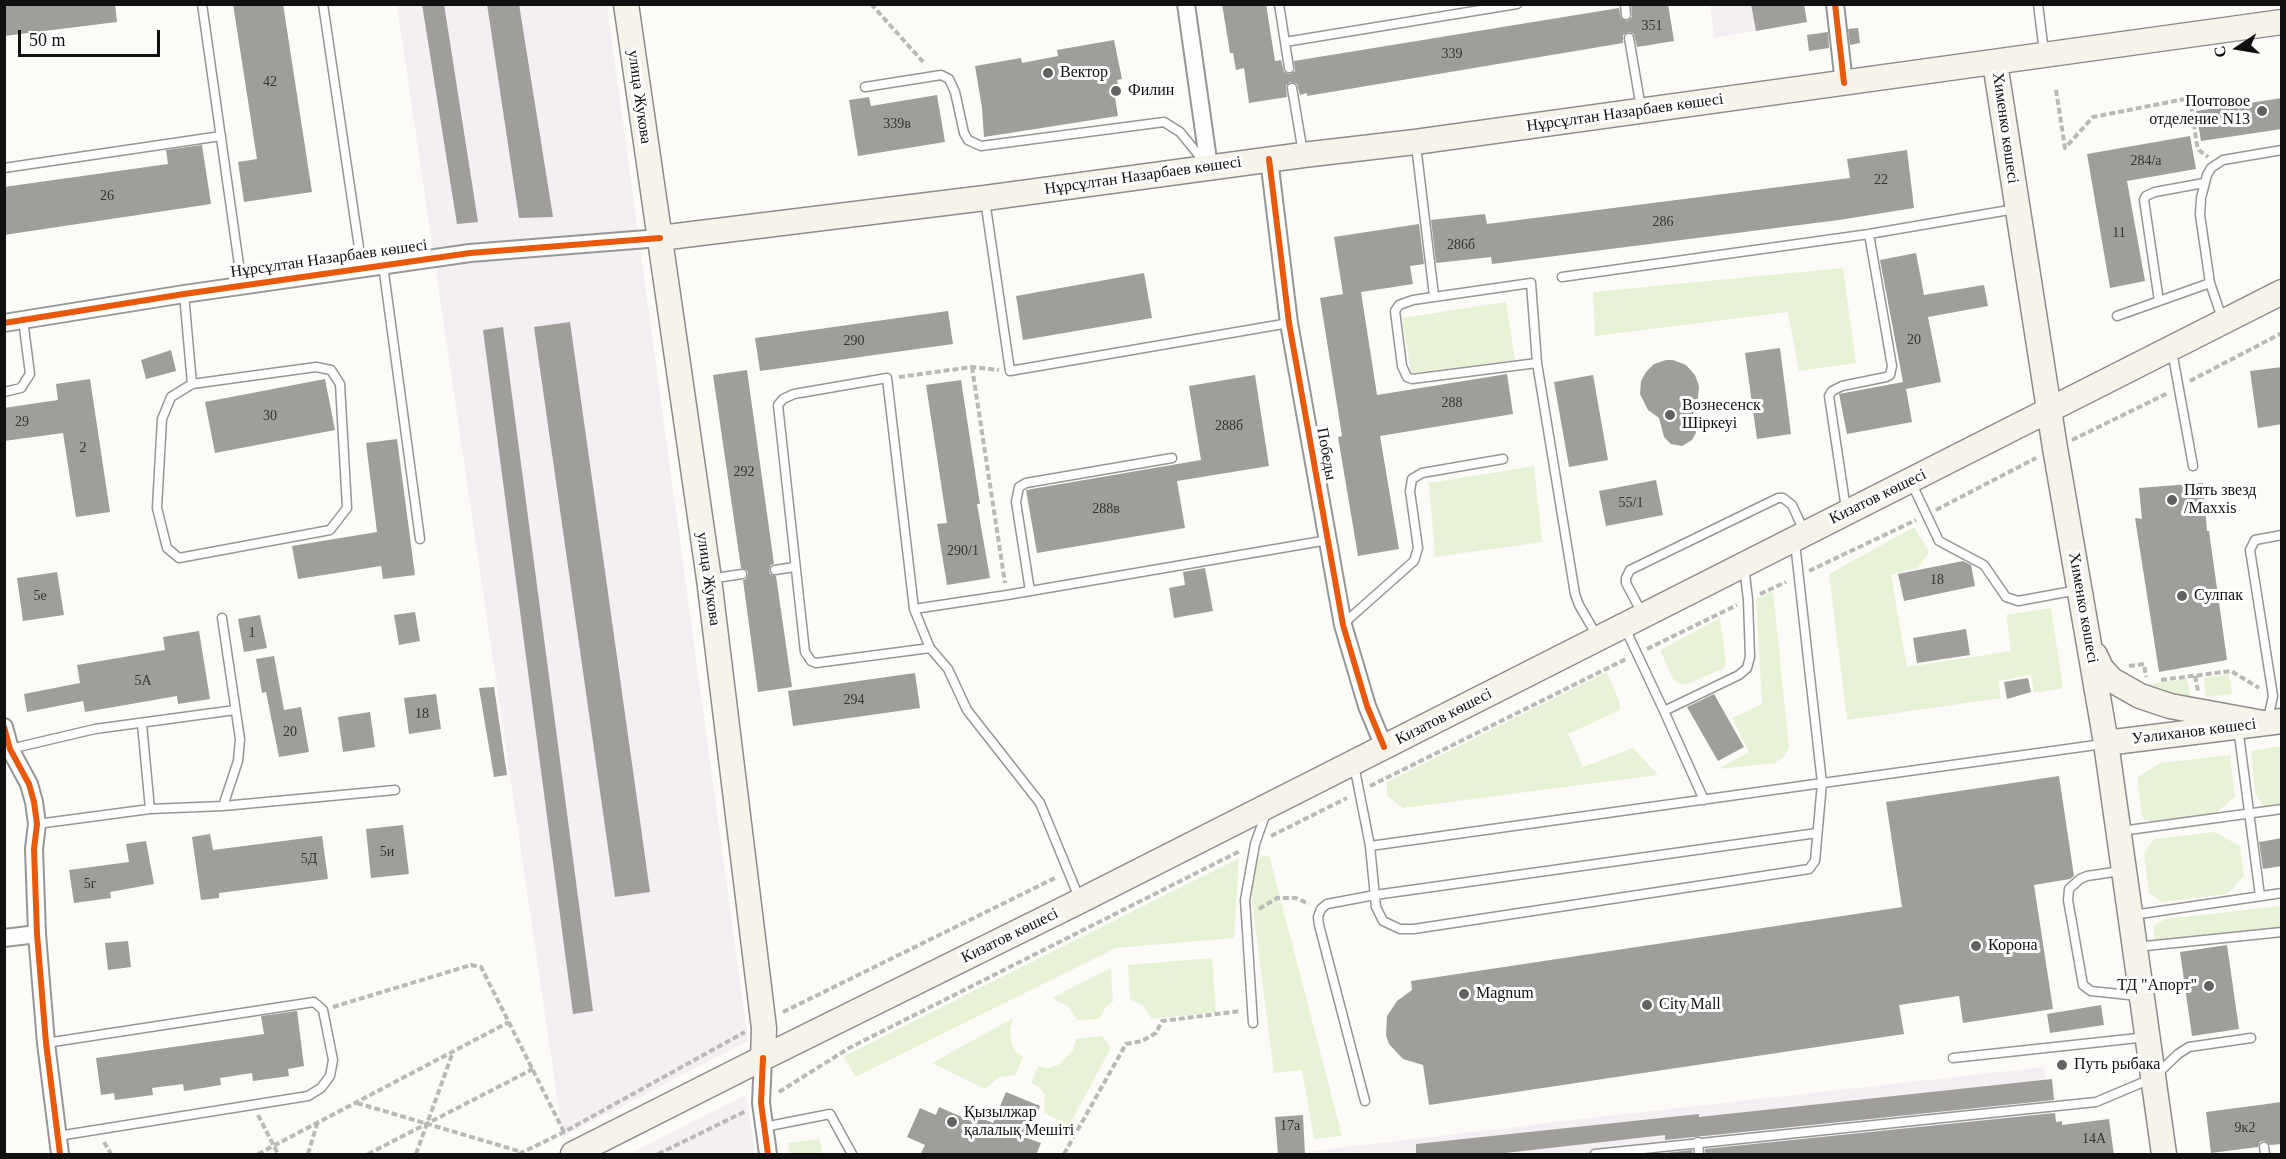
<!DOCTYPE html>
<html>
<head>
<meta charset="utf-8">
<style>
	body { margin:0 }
	#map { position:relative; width:2286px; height:1159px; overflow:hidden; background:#fcfbf7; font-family:"Times New Roman",serif }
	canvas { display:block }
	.frame { position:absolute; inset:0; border:6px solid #101010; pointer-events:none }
	.north { position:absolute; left:2208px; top:18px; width:60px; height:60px; -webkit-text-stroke:4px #fff; paint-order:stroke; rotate:258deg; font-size:16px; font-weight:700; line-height:24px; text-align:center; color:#101010 }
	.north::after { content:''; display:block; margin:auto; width:21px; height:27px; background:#101010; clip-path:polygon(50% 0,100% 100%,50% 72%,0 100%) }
	.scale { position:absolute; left:18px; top:30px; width:142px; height:27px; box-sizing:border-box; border:3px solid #101010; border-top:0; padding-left:8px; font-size:18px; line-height:21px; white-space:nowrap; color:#101010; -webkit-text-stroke:4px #fff; paint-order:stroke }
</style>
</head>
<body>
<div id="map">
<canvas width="2286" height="1159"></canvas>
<div class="frame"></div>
<div class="north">С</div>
<div class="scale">50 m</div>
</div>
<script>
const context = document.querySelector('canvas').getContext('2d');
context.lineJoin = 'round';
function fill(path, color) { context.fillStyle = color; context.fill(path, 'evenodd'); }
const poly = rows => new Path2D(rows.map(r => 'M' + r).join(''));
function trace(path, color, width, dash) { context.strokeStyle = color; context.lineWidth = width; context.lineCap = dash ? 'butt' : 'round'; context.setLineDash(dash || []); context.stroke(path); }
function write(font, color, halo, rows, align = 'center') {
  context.font = font + ' "Times New Roman",serif'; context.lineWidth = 6; context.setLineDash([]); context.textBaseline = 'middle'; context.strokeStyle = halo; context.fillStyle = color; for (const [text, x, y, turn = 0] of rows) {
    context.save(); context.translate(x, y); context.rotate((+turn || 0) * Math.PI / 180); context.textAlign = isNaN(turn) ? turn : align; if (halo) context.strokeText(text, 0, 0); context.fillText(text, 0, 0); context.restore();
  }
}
fill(poly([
	[397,5,607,5,748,1041,563,1137],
	[1710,5,1804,5,1807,22,1714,38],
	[2044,1067,2057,1154,1289,1154,1598,1117],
	[746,1095,755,1154,629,1154]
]), '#f4eff3');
fill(poly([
	[1843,268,1856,363,1799,371,1788,312,1595,336,1593,292],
	[1506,302,1515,360,1411,373,1402,318],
	[1534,466,1542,542,1435,557,1429,483],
	[1914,527,1929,552,1918,568,1891,575,1907,667,2011,651,2006,615,2051,608,2063,688,2034,693,2031,675,1998,681,2001,698,1847,720,1829,574],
	[1773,591,1789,748,1783,758,1774,763,1718,769,1749,752,1732,718,1762,704,1756,599],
	[1720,618,1726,663,1724,668,1685,685,1678,683,1673,679,1660,650],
	[1607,672,1619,701,1620,710,1568,734,1583,767,1633,748,1658,775,1403,808,1387,796,1387,782],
	[2229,674,2232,694,2206,697,2204,678],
	[2187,679,2191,699,2144,688,2149,684],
	[2281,746,2281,805,2264,807,2255,793,2251,751],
	[2230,755,2235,796,2214,815,2153,823,2142,817,2137,778,2160,763],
	[2215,832,2240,846,2244,876,2227,894,2162,902,2149,893,2144,853,2154,839],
	[1269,855,1342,1136,1314,1139,1302,1070,1274,1073,1251,893,1257,858],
	[1239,858,1234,938,1116,948,855,1077,844,1056],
	[2281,906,2281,927,2155,940,2153,926,2165,919],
	[1212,958,1216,1012,1152,1019,1143,1006,1130,999,1128,965],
	[1111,968,1113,1002,1106,1006,1099,1019,1077,1020,1068,1006,1052,998],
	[1013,1018,1010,1030,1011,1042,1015,1051,1023,1057,1015,1075,999,1077,985,1089,932,1063],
	[1102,1036,1111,1048,1069,1125,1044,1113,1045,1095,1040,1088,1031,1083,1038,1066,1048,1068,1058,1065,1073,1050,1076,1039],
	[820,1139,822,1154,790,1154,788,1143]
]), '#e8f2d7');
fill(poly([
	[4,4,115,4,117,22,4,36],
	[233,4,283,4,312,192,244,202,238,162,257,159],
	[422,4,444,4,478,222,457,224],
	[487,4,519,4,553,217,519,218],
	[1222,4,1266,4,1275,61,1281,60,1284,72,1289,74,1295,71,1294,61,1619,8,1621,18,1627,21,1632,17,1631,4,1668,4,1674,41,1637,47,1634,34,1629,32,1623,35,1623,43,1307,96,1307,93,1300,95,1297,84,1290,82,1286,86,1287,97,1249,103,1244,68,1236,70,1233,53,1230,53],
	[1751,4,1804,4,1807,22,1756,31],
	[1858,28,1860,43,1850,45,1848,29],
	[1828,32,1829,48,1809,51,1807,35],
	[1114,40,1122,79,1117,80,1119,90,1114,91,1118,116,984,137,982,108,975,66,1021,58,1022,63,1058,56,1057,50],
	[937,95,945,142,858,156,849,100,869,97,871,106],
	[2282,98,2282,129,2201,141,2196,111],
	[2190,136,2196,169,2127,181,2145,281,2110,288,2087,154],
	[202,145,211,204,4,235,4,187,168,164,166,150],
	[1907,150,1914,208,1839,220,1492,264,1491,257,1436,263,1431,220,1485,214,1487,224,1850,178,1847,159],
	[1419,224,1424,264,1410,266,1413,284,1361,292,1377,395,1507,374,1513,414,1380,436,1399,549,1358,556,1338,437,1342,436,1320,298,1343,294,1334,237],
	[1916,253,1924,295,1984,285,1988,306,1928,317,1941,382,1906,389,1912,422,1847,434,1839,394,1903,382,1880,260],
	[1144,273,1152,318,1023,340,1016,296],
	[948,311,953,344,760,371,755,338],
	[570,322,650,892,615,897,534,327],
	[503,327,593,1011,573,1014,483,330],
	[1780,348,1791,434,1757,439,1745,353],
	[171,350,176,371,146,379,141,360],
	[1666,360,1673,360,1686,365,1695,375,1699,386,1698,398,1693,409,1696,433,1692,440,1682,446,1671,444,1664,437,1659,418,1648,410,1640,394,1641,381,1646,372,1654,364],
	[2282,367,2282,424,2258,428,2250,371],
	[747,370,774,564,771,565,769,570,770,574,776,576,792,687,758,692,743,580,746,579,748,574,747,570,741,568,713,375],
	[1255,375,1269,466,1177,481,1185,528,1037,553,1026,490,1201,460,1189,386],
	[1593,375,1608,460,1569,467,1554,382],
	[90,379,110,512,76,517,63,433,4,441,4,408,58,400,56,384],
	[325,379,335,430,215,453,205,402],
	[961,380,980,504,977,504,990,578,947,585,937,524,947,523,926,385],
	[397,439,415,575,383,579,381,566,298,579,292,546,377,532,366,443],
	[1656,480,1663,515,1606,526,1599,491],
	[2203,483,2207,531,2209,531,2227,660,2159,672,2135,518,2142,519,2139,488],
	[1963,561,1971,565,1975,586,1904,601,1898,574],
	[1205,568,1213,611,1174,618,1169,588,1185,585,1183,572],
	[57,572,64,615,23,621,17,578],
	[415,612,420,641,399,645,394,615],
	[260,615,267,648,244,652,238,619],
	[1966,629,1970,655,1917,663,1913,638],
	[199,631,210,699,178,704,177,696,85,712,83,701,27,712,24,694,80,683,77,665,165,650,163,637],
	[274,656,284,710,301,707,309,752,279,757,266,692,262,693,256,659],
	[915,673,920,708,793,726,788,691],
	[2028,678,2031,692,2007,699,2004,682],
	[494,687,507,775,494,777,479,688],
	[436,694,441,729,409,734,404,698],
	[1714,694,1744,747,1718,761,1687,707],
	[370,712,375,747,343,752,338,717],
	[2059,776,2074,876,2070,879,2034,885,2053,1009,1963,1023,1959,996,1899,1005,1904,1034,1429,1105,1423,1065,1403,1059,1389,1044,1386,1035,1387,1016,1397,1001,1412,990,1411,981,1902,907,1886,802],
	[403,825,409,874,371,878,366,829],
	[210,834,213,850,322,836,328,879,219,893,219,898,201,900,192,837],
	[2282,838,2282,866,2263,869,2259,842],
	[146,841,154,884,110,892,111,898,74,903,69,870,129,862,126,844],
	[128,941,131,967,108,970,105,943],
	[2227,945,2239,1029,2192,1036,2180,952],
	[2101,1005,2104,1025,2050,1033,2047,1014],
	[297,1011,304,1066,288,1069,289,1076,253,1081,252,1073,220,1078,221,1085,184,1091,183,1084,152,1088,153,1095,115,1100,114,1093,101,1095,96,1058,264,1034,261,1016],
	[2052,1079,2054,1100,1665,1140,1665,1135,1487,1155,1416,1155,1416,1144,1699,1114,1699,1117],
	[1006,1092,1040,1106,1027,1138,1041,1143,1036,1155,920,1155,925,1145,907,1137,920,1108,936,1115,939,1107,971,1121,974,1115,993,1123],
	[2282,1102,2282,1144,2270,1145,2264,1141,2260,1142,2258,1147,2211,1153,2206,1112],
	[2055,1113,2056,1122,2062,1121,2062,1125,2109,1119,2114,1155,1705,1155,1705,1149],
	[1303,1115,1305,1155,1278,1155,1275,1117],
	[1692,1150,1693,1155,1666,1155,1666,1153]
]), '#a09e9b');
const lane = poly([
	[202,4,242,286],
	[323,4,362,268],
	[1279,4,1289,68],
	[1625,4,1626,15],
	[2038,4,2044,52],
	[1629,38,1641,108],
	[1285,42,1517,4],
	[865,87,941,75,949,79,955,92,964,133,968,140,981,146,1164,122,1180,132,1206,164],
	[1292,88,1303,153],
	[1416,145,1434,296],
	[4,168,221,136],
	[985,200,1010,371,1289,323],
	[383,265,420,539],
	[1562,277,1869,234,2015,209],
	[184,294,192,384,171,397,162,419,157,508,167,548,179,558,330,530,347,508,340,384,331,370,316,367,192,384],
	[2159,301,2144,200,2146,196,2155,192,2204,183],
	[2117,316,2210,283],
	[2223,321,2210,283,2200,215,2201,198,2207,175,2211,168,2223,160,2282,150],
	[2172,351,2193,466],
	[1537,363,1412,379,1407,377,1402,366,1395,311,1399,305,1413,300,1531,283,1537,363,1575,594,1579,605,1597,636],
	[887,378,914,609,930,648,816,663,811,661,805,652,778,405,783,399,794,394,887,378],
	[4,392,21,388,30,374,23,320],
	[1911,482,1939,541,1984,565,2006,597,2018,601,2078,590],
	[1846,509,1829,396,1832,391,1842,386,1886,377,1890,375,1892,366,1869,234],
	[775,570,794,567],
	[709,579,742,574],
	[1030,591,1016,502,1019,487,1026,483,1172,458],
	[914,609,1007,595,1328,540],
	[1643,615,1626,583,1626,578,1630,570,1778,498,1783,498,1792,505,1804,531],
	[222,618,240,739,238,761,223,806],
	[1343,624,1414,561,1418,548,1410,491,1412,479,1422,473,1503,459],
	[1624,626,1664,711,1739,675,1747,668,1750,657,1748,600,1744,566],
	[930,648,948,669,967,710,1040,803,1080,900],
	[1664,711,1704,800],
	[2268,719,2273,696,2250,550,2255,540,2282,535],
	[142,724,150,809],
	[2238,727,2260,896],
	[10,749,95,729,235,710],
	[1354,765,1370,846,1376,907,1383,921,1400,929,1414,929,1809,869,1815,861,1822,783,1795,543],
	[37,824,150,809,223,806,395,790],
	[2121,831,2282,809],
	[1370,846,2103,744],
	[2121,871,2087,876,2080,879,2069,889,2068,900,2083,985,2091,991,2138,996],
	[2133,915,2282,893],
	[2136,947,2282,932],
	[1253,1023,1245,900,1255,844,1266,813],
	[46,1043,314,1002,323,1010,333,1060,330,1076,321,1088,308,1096,58,1136],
	[1953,1058,2147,1037],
	[1365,1101,1319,925,1318,917,1321,909,1327,904,1375,895,1817,833],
	[764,1127,830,1114,852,1154],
	[1698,1142,1699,1154],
	[2264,1147,2265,1154],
	[1595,1154,2096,1102,2153,1078,2178,1054,2189,1047,2251,1038]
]);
const street = poly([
	[1186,4,1209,167],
	[1835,4,1844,83],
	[1269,159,1289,323,1343,625,1367,706,1384,747],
	[4,323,184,294,470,253,660,238],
	[4,727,10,749,29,784,34,802,37,824,34,849,37,934,46,1043,60,1154],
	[4,938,37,934],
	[763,1058,761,1103,768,1154]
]);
const secondary = poly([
	[626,4,709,579,764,1028,763,1058],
	[1995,63,2055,448,2106,743,2164,1154],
	[660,238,985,198,1303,155,1415,142,2282,22],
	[2095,655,2101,668,2112,680,2140,696,2170,706,2263,723],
	[2106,743,2282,721],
	[573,1154,763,1058,1080,901,2282,292]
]);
trace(lane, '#969694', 11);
trace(street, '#969694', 20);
trace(secondary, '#8d8c8b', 27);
trace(poly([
	[871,4,925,64],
	[2056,90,2065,148,2093,117,2190,98,2197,145,2199,150,2208,157],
	[972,367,1005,583],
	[899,377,972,367,999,370],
	[2190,381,2282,333],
	[2072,440,2168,393],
	[1936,510,2036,458],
	[1809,571,1916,520],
	[1760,594,1786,582],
	[1647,649,1737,605],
	[2129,666,2144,664,2146,677],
	[2195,676,2198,691],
	[2161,680,2231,671,2259,688],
	[1370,786,1626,659],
	[1271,836,1347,798],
	[1259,909,1277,898,1296,898,1309,904],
	[333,1007,471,965,481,967,564,1132],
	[783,1012,1057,877],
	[779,1092,849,1048,1240,851],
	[357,1103,522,1152],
	[258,1115,278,1154],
	[104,1142,111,1154],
	[258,1154,509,1022],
	[308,1154,317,1124],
	[368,1154,533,1069],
	[416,1154,453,1052],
	[519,1154,564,1132,745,1032],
	[658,1154,746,1111],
	[1064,1154,1126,1044,1142,1041,1156,1033,1162,1021,1241,1011]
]), '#b9b9b8', 4, [6, 3]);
trace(lane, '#fffefe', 8);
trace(street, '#fffefe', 16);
trace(secondary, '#f6f3eb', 24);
trace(poly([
	[1835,4,1844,83],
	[1269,159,1289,323,1343,625,1367,706,1384,747],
	[4,323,184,294,470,253,660,238],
	[4,727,10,749,29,784,34,802,37,824,34,849,37,934,46,1043,60,1154],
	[763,1058,761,1103,768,1154]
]), '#e8590c', 6);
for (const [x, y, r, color] of [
	[1048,73,6,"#636261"],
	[1116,91,6,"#636261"],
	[2262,111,6,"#636261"],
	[1670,415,6,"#636261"],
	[2172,500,6,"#636261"],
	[2182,596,6,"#636261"],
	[1976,946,6,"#636261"],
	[2209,986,6,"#636261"],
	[1464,994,6,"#636261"],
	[1647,1005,6,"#636261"],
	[2062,1065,6,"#636261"],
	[952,1122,6,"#636261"]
]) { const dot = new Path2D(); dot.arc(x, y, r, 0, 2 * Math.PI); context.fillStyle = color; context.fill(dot); trace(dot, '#fff', 2); }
write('14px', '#343433', null, [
	["351",1652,26],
	["339",1452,54],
	["42",270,82],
	["339в",897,124],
	["284/а",2146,161],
	["22",1881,180],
	["26",107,196],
	["286",1663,222],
	["11",2119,233],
	["286б",1461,245],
	["20",1914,340],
	["290",854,341],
	["288",1452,403],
	["30",270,416],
	["29",22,422],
	["288б",1229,426],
	["2",83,448],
	["292",744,472],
	["55/1",1631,503],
	["288в",1106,509],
	["290/1",963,551],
	["18",1937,580],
	["5е",40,596],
	["1",252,633],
	["5А",143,681],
	["294",854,700],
	["18",422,714],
	["20",290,732],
	["5и",387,852],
	["5Д",309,859],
	["5г",90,884],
	["17а",1290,1126],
	["9к2",2245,1128],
	["14А",2094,1139]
]);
write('16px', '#101010', '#fff', [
	["Вектор",1060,73],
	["Филин",1128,91],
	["Почтовое",2250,102,"right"],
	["отделение N13",2250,120,"right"],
	["Вознесенск",1682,406],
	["Шіркеуі",1682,424],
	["Пять звезд",2184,491],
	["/Maxxis",2184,509],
	["Сулпак",2194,596],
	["Корона",1988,946],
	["ТД \"Апорт\"",2197,986,"right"],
	["Magnum",1476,994],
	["City Mall",1659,1005],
	["Путь рыбака",2074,1065],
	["Қызылжар",964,1113],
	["қалалық Мешіті",964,1131]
], 'left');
write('16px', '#101010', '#fff', [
	["улица Жукова",639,97,82],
	["Нұрсұлтан Назарбаев көшесі",1625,113,-8],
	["Хименко көшесі",2005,128,82],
	["Нұрсұлтан Назарбаев көшесі",1143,176,-8],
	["Нұрсұлтан Назарбаев көшесі",329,259,-8],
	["Победы",1326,454,80],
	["Кизатов көшесі",1878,497,-26],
	["улица Жукова",708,579,82],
	["Хименко көшесі",2083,608,80],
	["Кизатов көшесі",1444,717,-27],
	["Уәлиханов көшесі",2194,732,-7],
	["Кизатов көшесі",1010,936,-26]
]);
</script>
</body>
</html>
